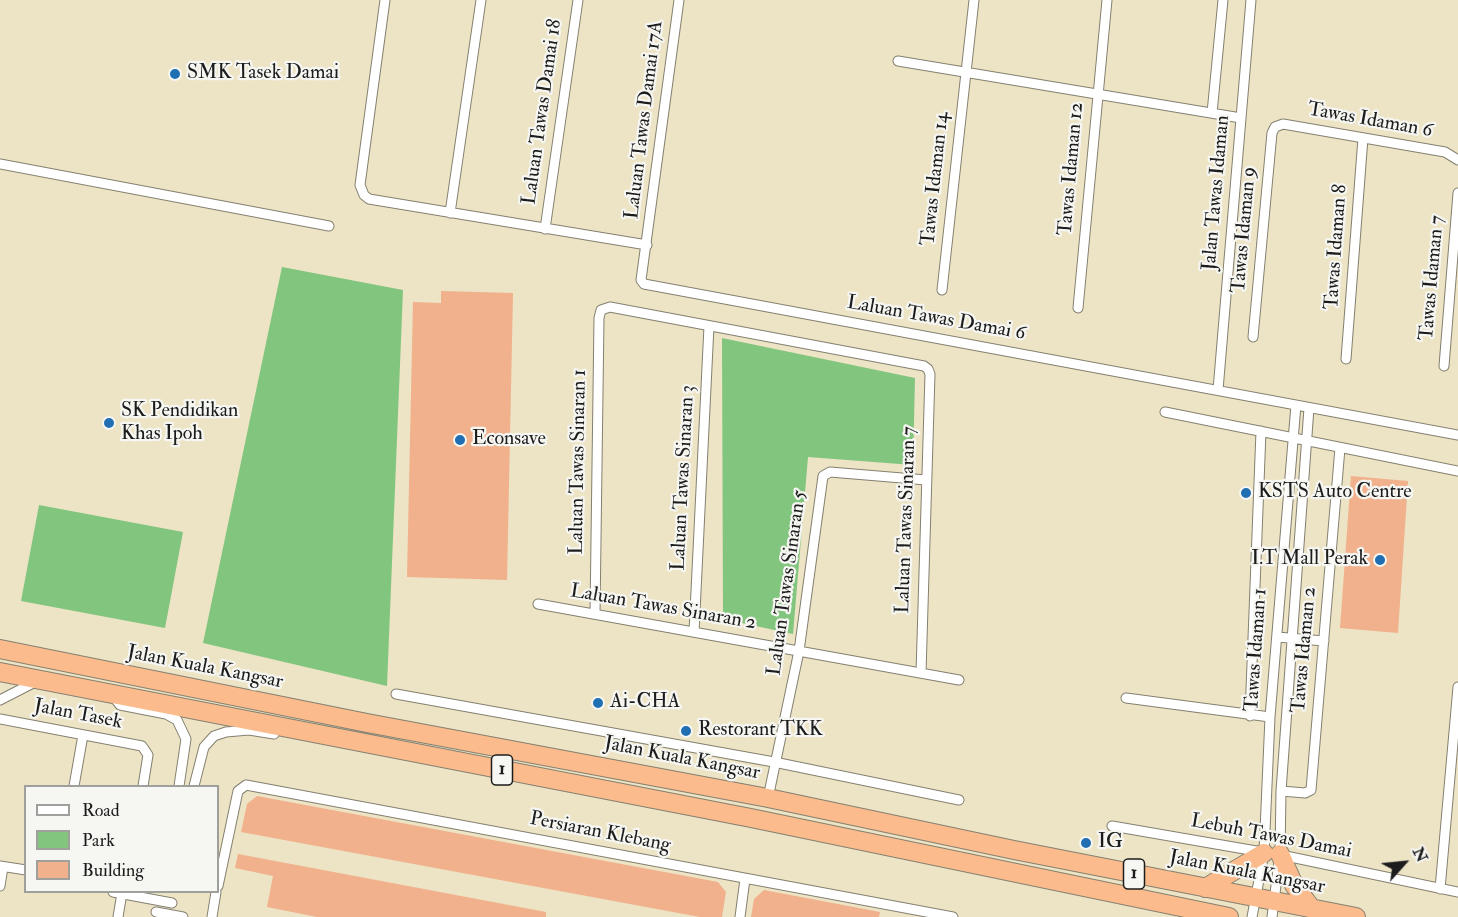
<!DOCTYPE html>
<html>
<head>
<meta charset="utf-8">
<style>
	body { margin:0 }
	#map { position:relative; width:1458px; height:917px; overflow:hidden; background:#ede3c5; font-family:"IM FELL Double Pica",serif }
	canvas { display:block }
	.legend { position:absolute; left:24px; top:785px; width:195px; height:108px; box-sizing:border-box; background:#f6f6f2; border:2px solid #9f9f9c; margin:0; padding:8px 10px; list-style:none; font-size:18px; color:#1c1c1c }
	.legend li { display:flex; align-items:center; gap:12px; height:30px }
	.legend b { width:30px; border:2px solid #9f9f9c }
	.north { position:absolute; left:1374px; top:833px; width:60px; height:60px; -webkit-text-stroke:4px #f6f6f2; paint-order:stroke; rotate:63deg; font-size:16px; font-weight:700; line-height:24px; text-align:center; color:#1c1c1c }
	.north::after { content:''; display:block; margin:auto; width:21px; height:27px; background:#1c1c1c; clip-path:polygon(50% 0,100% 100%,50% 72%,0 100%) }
</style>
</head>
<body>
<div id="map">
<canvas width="1458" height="917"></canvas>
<ul class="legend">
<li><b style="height:8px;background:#fff"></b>Road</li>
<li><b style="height:16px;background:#82c57e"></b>Park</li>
<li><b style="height:16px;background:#f0b18c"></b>Building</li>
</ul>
<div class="north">N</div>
</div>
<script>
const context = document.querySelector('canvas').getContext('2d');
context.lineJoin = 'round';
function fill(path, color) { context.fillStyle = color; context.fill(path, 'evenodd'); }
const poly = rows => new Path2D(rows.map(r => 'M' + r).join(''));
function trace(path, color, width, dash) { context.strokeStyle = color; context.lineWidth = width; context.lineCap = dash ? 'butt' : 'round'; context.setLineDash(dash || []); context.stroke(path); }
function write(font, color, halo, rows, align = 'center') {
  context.font = font + ' "IM FELL Double Pica",serif'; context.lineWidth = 4.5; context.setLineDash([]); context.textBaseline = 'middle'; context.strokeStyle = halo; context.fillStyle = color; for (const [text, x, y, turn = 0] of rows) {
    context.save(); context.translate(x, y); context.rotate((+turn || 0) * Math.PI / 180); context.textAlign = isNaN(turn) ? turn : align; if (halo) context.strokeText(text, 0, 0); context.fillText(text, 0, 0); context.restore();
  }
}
fill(poly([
	[282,267,403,290,387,686,203,643],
	[722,338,915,378,913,465,808,457,793,634,723,619],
	[39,505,183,532,165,628,21,601]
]), '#82c57e');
fill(poly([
	[441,291,513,293,507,580,407,577,413,302,441,303],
	[1351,476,1408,481,1398,633,1340,628],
	[257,796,718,882,726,892,722,917,700,917,241,832,247,804],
	[238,854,546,912,546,917,317,917,267,907,273,876,235,868],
	[764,890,880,912,879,917,751,917,754,899]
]), '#f0b18c');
const street = poly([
	[385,0,360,185,364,195,369,199,647,245],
	[679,0,641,280,644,284,1458,435],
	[898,61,1241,118],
	[1212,113,1223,0],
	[0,164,329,226],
	[450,213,481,0],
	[545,229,578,0],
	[942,290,974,0],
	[1078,308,1107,0],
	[1253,337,1272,133,1275,127,1283,124,1445,152,1458,160],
	[1346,359,1363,138],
	[1444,366,1458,193],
	[1218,390,1251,0],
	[1165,412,1458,471],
	[538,604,959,680],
	[595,614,599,318,601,310,610,307,924,366,928,369,930,374,921,673],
	[694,632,709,326],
	[1277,637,1324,641],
	[396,694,774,762,959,800],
	[112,695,120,705,166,714,177,720,186,739,179,786],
	[1126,698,1270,717],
	[0,700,35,682],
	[1250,716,1261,431],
	[0,719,142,746,148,755,143,786],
	[74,786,83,735],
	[194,786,204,747,214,736,226,732,249,730,274,734],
	[1281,791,1305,793,1311,790,1340,448],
	[768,798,799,651,823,476,830,472,926,480],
	[1112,826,1262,852],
	[1281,855,1458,892],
	[0,866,26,870],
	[0,886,3,867],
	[218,886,238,791,246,785,953,917],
	[1440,889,1458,687],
	[113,892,172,903],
	[156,912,183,917],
	[118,917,122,893],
	[212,917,216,892],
	[740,917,745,879],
	[1252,917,1264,853,1270,717,1296,405],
	[1272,917,1280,854,1281,791,1309,408]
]);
const highway = poly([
	[0,649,367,723,768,798,1014,850,1356,917],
	[0,672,751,818,1229,917],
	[1280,854,1294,885,1312,909],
	[1205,888,1264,853]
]);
trace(street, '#848070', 11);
trace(highway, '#848070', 20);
trace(street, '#fff', 9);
trace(highway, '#fbbb8c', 18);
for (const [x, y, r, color] of [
	[175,74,6,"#1f6fb2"],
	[109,423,6,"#1f6fb2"],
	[460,440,6,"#1f6fb2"],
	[1246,493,6,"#1f6fb2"],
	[1380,560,6,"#1f6fb2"],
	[598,703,6,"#1f6fb2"],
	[686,731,6,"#1f6fb2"],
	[1086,843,6,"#1f6fb2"]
]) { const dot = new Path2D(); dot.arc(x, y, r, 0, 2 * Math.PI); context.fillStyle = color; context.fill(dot); trace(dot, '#f6f6f2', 2); }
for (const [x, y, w] of [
	[502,770,21],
	[1134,874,21]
]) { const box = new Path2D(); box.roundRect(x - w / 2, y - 15, w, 30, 4.5); context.fillStyle = '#f6f6f2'; context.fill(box); trace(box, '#1c1c1c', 1.5); }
write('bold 18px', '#1c1c1c', null, [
	["1",502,770],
	["1",1134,874]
]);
write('20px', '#1c1c1c', '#f6f6f2', [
	["SMK Tasek Damai",187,74],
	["SK Pendidikan",121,412],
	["Khas Ipoh",121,435],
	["Econsave",472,440],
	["KSTS Auto Centre",1258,493],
	["I.T Mall Perak",1368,560,"right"],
	["Ai-CHA",610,703],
	["Restorant TKK",698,731],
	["IG",1098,843]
], 'left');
write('20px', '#1c1c1c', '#f6f6f2', [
	["Laluan Tawas Damai 18",543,112,-82],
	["Laluan Tawas Damai 17A",645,120,-83],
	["Tawas Idaman 6",1370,121,10],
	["Tawas Idaman 12",1072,169,-85],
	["Tawas Idaman 14",936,179,-84],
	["Jalan Tawas Idaman",1217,193,-85],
	["Tawas Idaman 9",1245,230,-85],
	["Tawas Idaman 8",1337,247,-86],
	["Tawas Idaman 7",1433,278,-85],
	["Laluan Tawas Damai 6",936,319,10],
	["Laluan Tawas Sinaran 1",579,462,-89],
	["Laluan Tawas Sinaran 3",684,478,-87],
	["Laluan Tawas Sinaran 7",907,520,-88],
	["Laluan Tawas Sinaran 5",788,583,-82],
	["Laluan Tawas Sinaran 2",663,608,10],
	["Tawas Idaman 1",1257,650,-86],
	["Tawas Idaman 2",1305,650,-85],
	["Jalan Kuala Kangsar",205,668,11],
	["Jalan Tasek",78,715,11],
	["Jalan Kuala Kangsar",682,759,11],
	["Persiaran Klebang",600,833,11],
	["Lebuh Tawas Damai",1271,837,11],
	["Jalan Kuala Kangsar",1247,873,11]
]);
</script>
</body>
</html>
